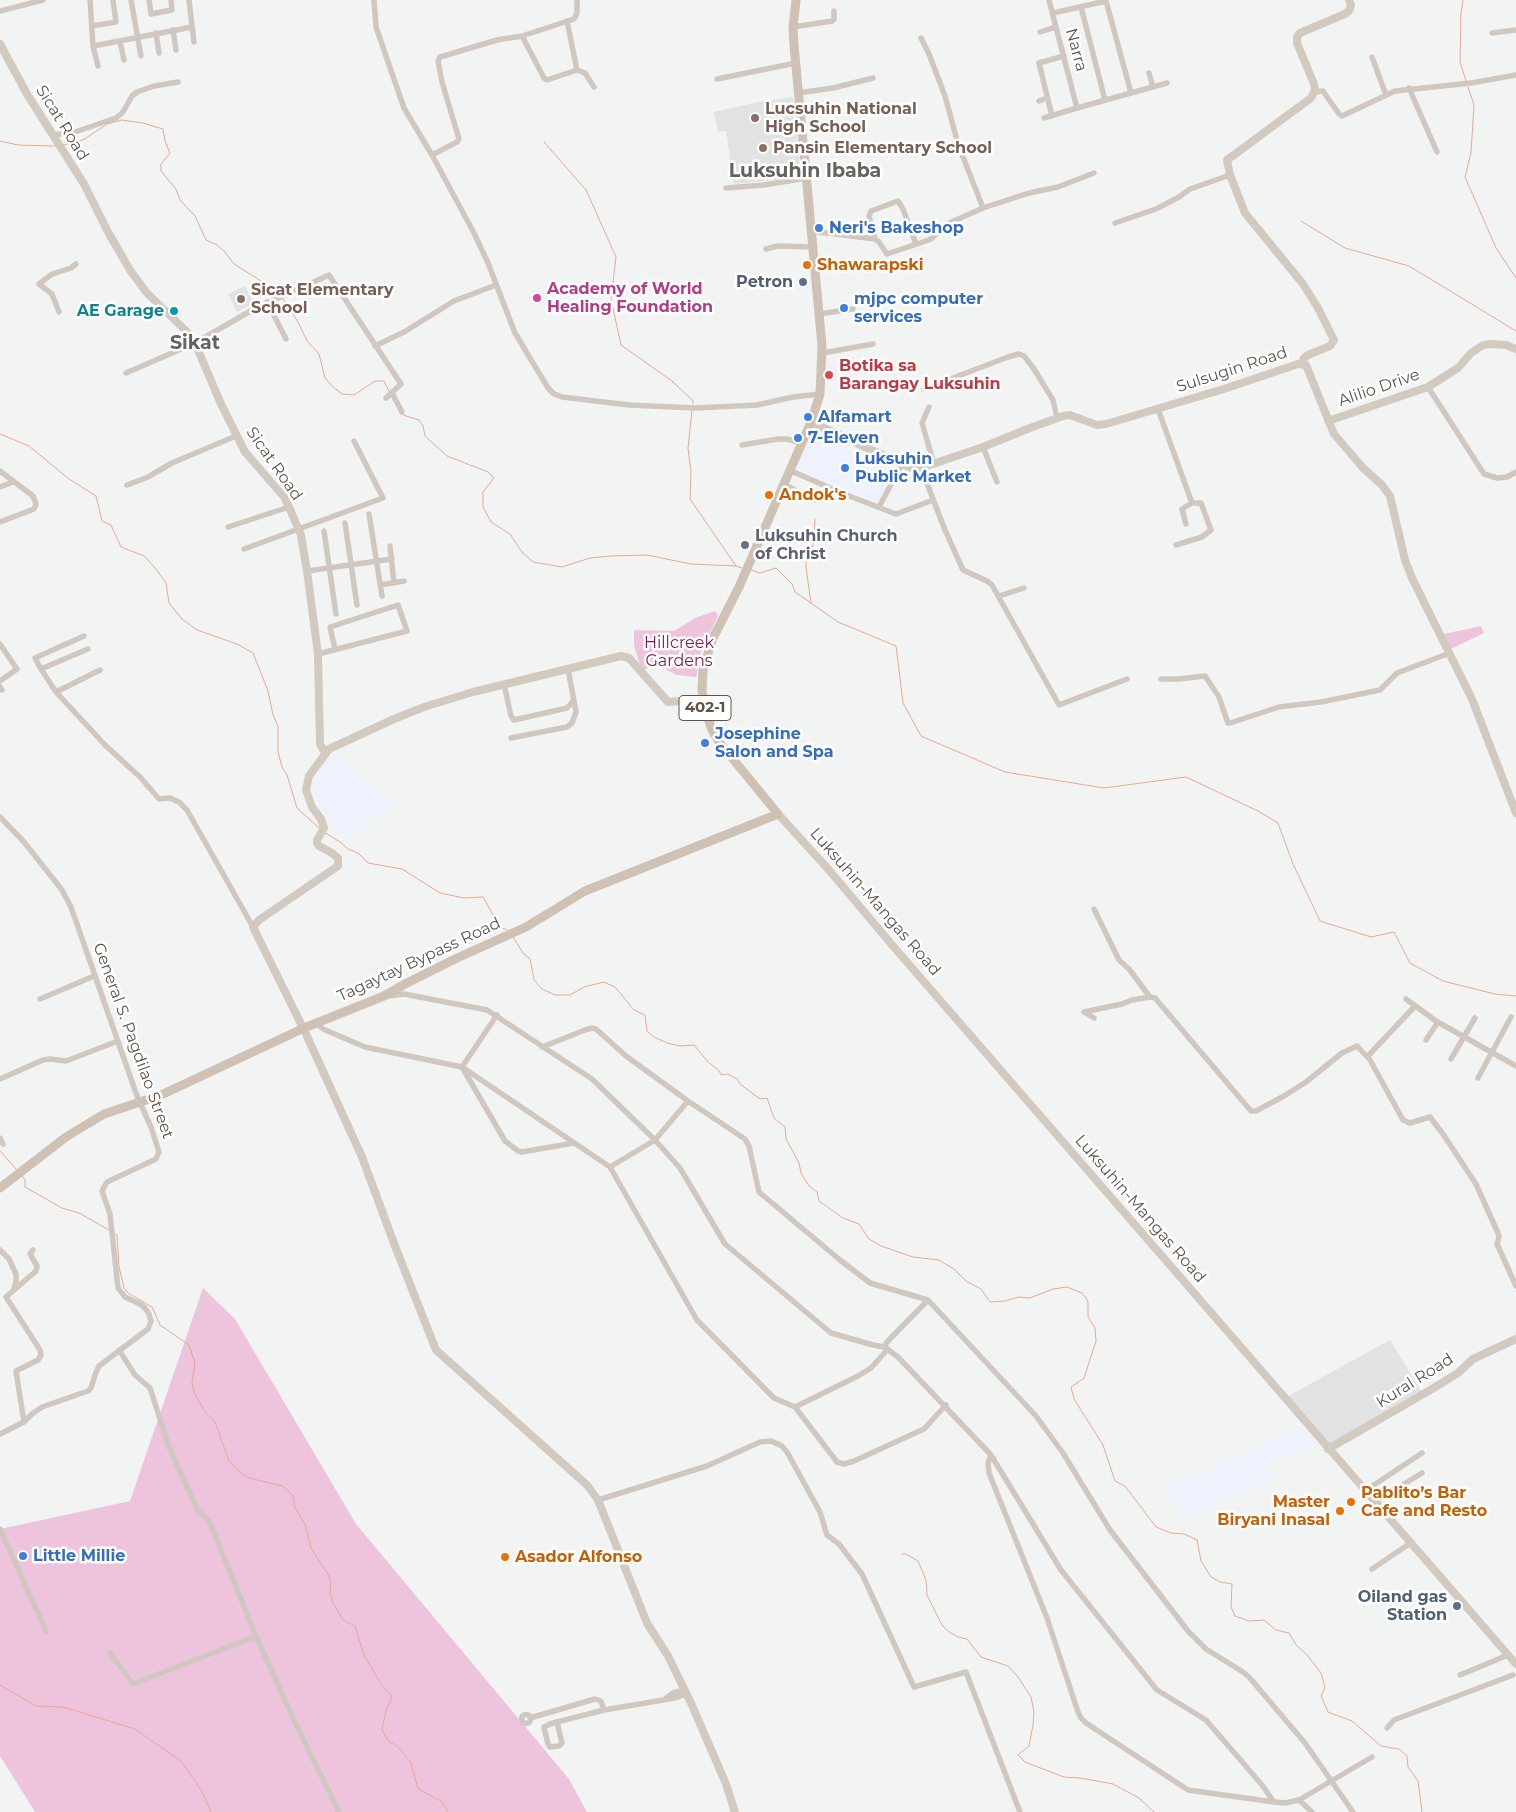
<!DOCTYPE html>
<html>
<head>
<meta charset="utf-8">
<style>
	body { margin:0 }
	canvas { display:block; background:#f2f4f4 }
</style>
</head>
<body>
<canvas width="1516" height="1812"></canvas>
<script>
const context = document.querySelector('canvas').getContext('2d');
context.lineJoin = 'round';
function fill(path, color) { context.fillStyle = color; context.fill(path, 'evenodd'); }
const poly = rows => new Path2D(rows.map(r => 'M' + r).join(''));
function trace(path, color, width, dash) { context.strokeStyle = color; context.lineWidth = width; context.lineCap = dash ? 'butt' : 'round'; context.setLineDash(dash || []); context.stroke(path); }
function write(font, color, halo, rows, align = 'center') {
  context.font = font + ' Montserrat,sans-serif'; context.lineWidth = 5; context.setLineDash([]); context.textBaseline = 'middle'; context.strokeStyle = halo; context.fillStyle = color; for (const [text, x, y, turn = 0] of rows) {
    context.save(); context.translate(x, y); context.rotate((+turn || 0) * Math.PI / 180); context.textAlign = isNaN(turn) ? turn : align; if (halo) context.strokeText(text, 0, 0); context.fillText(text, 0, 0); context.restore();
  }
}
fill(poly([
	[814,428,895,465,877,506,794,472],
	[333,754,393,803,348,841,319,808,313,790,314,780,319,770,326,759],
	[1302,1426,1317,1444,1264,1466,1272,1478,1188,1519,1163,1491]
]), '#eef2fc');
fill(poly([
	[793,97,800,165,795,166,797,178,734,184,726,131,718,132,714,112,758,102],
	[245,286,254,303,237,312,228,294],
	[1390,1340,1421,1391,1328,1446,1288,1396]
]), '#e1e3e2');
fill(poly([
	[715,611,718,615,701,653,696,677,677,675,653,663,642,672,634,645,634,630,674,631,695,618],
	[1481,626,1484,633,1451,649,1444,634],
	[203,1288,235,1319,356,1524,569,1779,587,1812,35,1812,0,1756,0,1529,130,1501]
]), '#eec4dd');
trace(poly([
	[1463,0,1461,13,1460,62,1466,81],
	[1468,87,1474,105,1471,153,1465,177,1496,248,1516,278],
	[0,141,18,145,56,146],
	[544,142,586,190,616,257,611,299,621,345,672,381,693,401,693,404],
	[63,145,83,140,107,124,122,120,143,123,163,129,165,141,170,153,161,164,161,171,176,189,180,200,195,216,206,240,217,245,225,252,234,264,261,281,273,293,277,293,279,294],
	[1301,221,1345,248,1409,266,1516,331],
	[283,299,298,322,307,341,319,354,325,378,333,387,342,394,354,395,375,381,384,381,390,393],
	[692,411,688,448,691,472,690,499,736,566,742,568],
	[403,415,419,420,423,426,425,436,447,456,488,472,494,478,483,492,483,507,491,522,510,534,522,552,533,562,562,567,590,558,610,556,647,555,691,564,736,566],
	[0,434,29,446,69,479,96,496,102,521,111,525,121,547,144,556,156,569,166,583,169,603,182,619,197,630,237,644,253,653,268,691,273,715,278,726,278,752,282,767,287,775,297,808,319,828],
	[751,570,760,573,776,568,792,584,795,592,838,622,896,646,903,703,921,736,1005,772,1104,788,1186,777,1258,811,1278,823,1293,864,1320,921,1371,937,1394,932,1410,963,1443,981,1495,994,1516,996],
	[811,603,806,567,806,558,812,549,814,538,815,519],
	[324,832,340,842,348,849,358,853,368,863,402,869,440,893,464,898,483,897,492,913,493,920,495,925,507,930],
	[513,937,523,953,530,959,534,980,542,989,555,995,570,995,584,987,604,982,615,987,634,1010,645,1015,647,1031,654,1037,667,1043,680,1046,694,1045,708,1062,717,1069,722,1075,728,1074,737,1079,740,1084,760,1099,767,1098,774,1118,785,1127,786,1139,799,1163,801,1173,809,1186,817,1192,819,1201,843,1218,859,1224,869,1239,881,1246,913,1257,939,1260,954,1269,966,1281,981,1289,990,1302,1005,1301,1019,1297,1030,1298,1053,1289,1067,1287,1082,1293,1088,1301,1088,1317,1095,1328,1096,1341,1084,1378,1071,1387,1074,1399,1103,1445,1115,1481,1125,1486,1156,1527,1171,1533,1184,1534,1197,1540,1201,1561,1211,1577,1220,1582,1232,1584,1231,1607,1235,1616,1249,1621,1264,1620,1276,1630,1289,1633,1296,1645,1307,1655,1321,1673,1325,1687,1321,1696,1328,1712,1352,1721,1381,1746,1399,1749,1407,1756,1408,1767,1418,1781,1422,1812],
	[0,1151,17,1170],
	[21,1175,25,1180,25,1187,62,1208,79,1213,109,1230],
	[115,1234,117,1235,119,1267,124,1288,128,1293,152,1307,160,1325,189,1345,195,1363,192,1383,194,1392,205,1412,215,1422,229,1461,241,1473,249,1478,283,1486,293,1496,295,1508,305,1524,311,1548,329,1576,331,1583,330,1593,332,1601,343,1620,355,1626,364,1655,381,1684,391,1695,391,1701,386,1710,382,1730,387,1739,400,1749,411,1763,418,1789,441,1801,448,1812],
	[902,1554,906,1554,918,1561,926,1580,927,1595,942,1625,949,1632,958,1637,967,1639,981,1657,1008,1666,1018,1677,1031,1697,1034,1712,1033,1725,1029,1746,1018,1755,1025,1762,1064,1777,1080,1778,1113,1784,1139,1798,1154,1812],
	[0,1685,36,1706,63,1707,135,1729,181,1761,203,1793,211,1812]
]), '#e9a793', 1);
trace(poly([
	[90,0,93,46,98,66],
	[131,0,141,56],
	[149,0,151,14,172,10,171,0],
	[189,0,194,42],
	[374,0,376,27,404,108,432,155,474,233,488,263,515,333,548,388,554,394,562,397,629,405,696,408,757,405,793,397,820,394],
	[1049,0,1077,108],
	[1081,7,1105,100],
	[0,11,43,0],
	[1053,13,1106,1,1131,93],
	[92,26,116,22,113,0],
	[793,27,832,21,834,19,834,11],
	[173,30,176,50],
	[1040,32,1056,27],
	[156,33,159,53],
	[1492,33,1516,30],
	[522,36,544,78,547,80,577,70,567,21],
	[921,38,929,54,945,96,958,144,983,208],
	[120,41,124,60],
	[93,46,192,27],
	[1372,57,1386,95],
	[577,70,585,73,594,87],
	[1149,73,1153,87],
	[717,79,796,63],
	[1409,88,1437,152],
	[1314,92,1323,91,1339,114,1342,116,1395,91,1471,83,1516,75],
	[798,93,833,88,873,78],
	[1039,101,1047,98],
	[1052,116,1039,63,1064,56],
	[1044,118,1077,108,1167,83],
	[53,135,75,132,116,118,123,112,132,96,137,92,154,86,178,82],
	[432,155,457,142,459,139,442,82,438,61,440,57,497,40,522,36,574,19,577,13,577,0],
	[726,188,764,185,807,178],
	[1115,223,1156,209,1179,197,1190,189,1230,175],
	[811,231,875,239,879,242,887,254,923,242,931,239,947,224,983,208,1029,193,1058,187,1094,173],
	[875,239,869,216,871,211,898,201,903,209,916,244],
	[766,249,777,246,813,247],
	[267,302,286,339],
	[59,312,52,294,39,284,52,274,71,268,76,264],
	[819,314,853,309],
	[375,346,404,332,454,301,496,285],
	[823,353,873,344],
	[126,373,195,343,254,309,329,275,401,384,386,398],
	[1428,387,1484,474,1497,478,1507,477,1516,472],
	[924,389,1008,357,1019,354,1024,356,1034,369,1053,400,1057,418],
	[392,393,402,412],
	[929,407,922,423,934,464],
	[1158,409,1192,503,1201,503,1211,530,1202,537,1176,545],
	[742,445,778,439,787,439,801,443],
	[983,447,997,482],
	[921,468,945,530,963,570,987,581,992,585,1059,705,1127,679],
	[789,470,844,494,896,514,933,500],
	[0,471,33,496,36,504,34,509,0,522],
	[783,484,815,500],
	[127,485,148,477,172,463,236,436],
	[0,487,13,482],
	[879,507,902,464],
	[369,514,382,596],
	[345,523,357,605],
	[1186,524,1182,509,1192,503],
	[228,527,289,507],
	[324,531,336,614],
	[390,546,394,583],
	[244,549,383,498,354,441],
	[307,571,392,559],
	[380,585,404,581],
	[999,596,1024,588],
	[84,636,35,658,41,669,56,692,105,745,141,778,159,799,170,798,179,802,187,810,253,927],
	[0,644,17,669,0,681],
	[318,654,407,631,398,605,330,627,335,649],
	[41,669,88,649],
	[1161,679,1179,679,1205,676,1219,697,1228,723,1230,723,1279,707,1321,702,1380,690,1397,673,1450,653],
	[504,684,511,716,514,720,567,708,574,700],
	[0,687,2,690],
	[56,692,100,670],
	[511,738,567,727,572,723,576,712,568,669],
	[0,817,24,842,62,890,71,907,137,1096,151,1127,159,1152,156,1159,107,1182,102,1191,110,1214,118,1288,125,1297,140,1304,145,1308,149,1314,151,1321,148,1329,99,1366,96,1372,91,1388,88,1391,42,1407,32,1414,24,1422,0,1434],
	[1094,909,1119,960,1129,969,1150,997],
	[389,996,404,994,487,1010,592,1079,655,1140,680,1168,725,1244,831,1333,873,1345,884,1347,898,1357,991,1455,1061,1570,1157,1690,1206,1720,1262,1785,1274,1802],
	[40,999,94,976],
	[1406,999,1436,1021,1516,1066],
	[497,1015,462,1067,505,1141,518,1151,522,1152,574,1143],
	[1094,1018,1084,1012,1122,1004,1132,1000,1150,997,1155,998,1251,1111,1256,1111,1284,1096,1306,1082,1342,1053,1357,1046,1370,1060,1403,1120,1410,1123,1430,1117,1443,1134,1476,1184,1498,1233,1499,1237,1497,1244,1516,1286],
	[316,1023,323,1029,365,1047,462,1067,610,1167,697,1320,774,1398,795,1407,837,1462,844,1464,854,1461,924,1429,946,1405],
	[1426,1040,1438,1022],
	[542,1047,585,1030,592,1028,596,1029,626,1056,688,1101,745,1139,749,1146,759,1192,840,1260,870,1283,928,1300,1036,1416,1063,1453,1110,1530,1188,1631,1206,1649,1243,1672,1249,1677,1305,1743,1353,1812],
	[1367,1057,1415,1006],
	[1451,1059,1475,1018],
	[1478,1078,1511,1017],
	[0,1079,43,1060,50,1059,66,1061,118,1041],
	[0,1138,3,1144],
	[610,1167,655,1140,688,1101],
	[0,1250,9,1259,16,1274,16,1281,14,1289],
	[884,1347,887,1342,928,1300],
	[119,1350,135,1375,150,1388,169,1447,198,1511,208,1520,213,1530,256,1636,292,1716,339,1812],
	[795,1407,858,1376,871,1368,888,1349],
	[24,1422,16,1371,38,1360,41,1355,40,1350,6,1297,36,1271,37,1266,30,1254,33,1250],
	[991,1455,988,1463,989,1473,1047,1618,1078,1712,1081,1718,1086,1723,1188,1790,1274,1802,1285,1803,1299,1800,1372,1757],
	[1365,1491,1422,1453],
	[598,1500,707,1466,760,1442,771,1441,782,1446,787,1452,820,1512,827,1535,839,1544,862,1574,914,1687,966,1672,1020,1812],
	[1375,1502,1422,1473],
	[0,1529,46,1631],
	[1372,1569,1412,1542],
	[110,1653,133,1684,256,1636],
	[1460,1675,1508,1655],
	[666,1698,673,1693,684,1690],
	'521.5 1719a4.5 4.5 0 1 1 9 0a4.5 4.5 0 1 1-9 0Z',
	[530,1718,595,1699,601,1701,604,1710],
	[557,1722,562,1743,559,1746,550,1747,548,1744,544,1727,550,1724,557,1722,604,1710,675,1698,686,1694],
	[1387,1728,1394,1720,1513,1675],
	[1299,1800,1312,1812]
]), '#d0c8c0', 5.5);
trace(poly([
	[0,44,27,94,84,184,108,232,130,270,146,292,188,333,195,343,221,404,245,452,284,497,289,507,301,535,307,571,318,654,320,744,325,753],
	[1302,363,1304,358,1308,355,1330,346,1334,340,1318,308,1303,284,1245,213,1230,175,1227,160,1311,98,1315,90,1314,84,1297,43,1297,37,1300,33,1345,14,1349,11,1351,5,1349,0],
	[1328,421,1428,387,1458,368,1471,353,1483,345,1491,344,1506,345,1516,349],
	[811,422,902,464,912,468,921,468,983,447,1030,428,1063,416,1070,415,1097,425,1106,424,1224,389,1298,364,1306,365,1334,434,1363,468,1382,485,1390,496,1405,560,1412,578,1472,699,1516,813],
	[703,699,668,702,629,658,621,656,473,692,424,707,394,719,329,749,309,776,306,790,312,807,321,819,324,828,317,840,317,843,319,846,332,853,338,858,338,866,259,920,253,927,306,1034,362,1157,395,1246,436,1350,587,1485,598,1500,647,1623,668,1656,691,1703,726,1784,735,1812],
	[778,814,829,870,893,946,1516,1664],
	[1328,1449,1432,1389,1458,1373,1473,1359,1516,1339]
]), '#d2c9bf', 8);
trace(poly([
	[0,1188,66,1137,104,1114,161,1095,304,1028,384,996,405,984,455,959,526,927,585,891,778,814,719,742,712,730,706,712,702,691,703,670,712,640,739,587,811,422,820,394,822,346,794,45,793,27,796,0]
]), '#cfc1b3', 9);
for (const [x, y, r, color] of [
	[755,118,5,"#8d6e63"],
	[763,148,5,"#8d6e63"],
	[819,228,5,"#3f7fe0"],
	[807,265,5,"#e8710a"],
	[803,282,5,"#5c6f8a"],
	[537,298,5,"#d1479c"],
	[241,299,5,"#8d6e63"],
	[844,308,5,"#3f7fe0"],
	[174,311,5,"#0f9aa8"],
	[829,375,5,"#e0444e"],
	[808,417,5,"#3f7fe0"],
	[798,438,5,"#3f7fe0"],
	[845,468,5,"#3f7fe0"],
	[769,495,5,"#e8710a"],
	[745,545,5,"#6b7280"],
	[705,743,5,"#3f7fe0"],
	[1351,1502,5,"#e8710a"],
	[1340,1511,5,"#e8710a"],
	[23,1556,5,"#3f7fe0"],
	[505,1557,5,"#e8710a"],
	[1457,1606,5,"#5c6f8a"]
]) { const dot = new Path2D(); dot.arc(x, y, r, 0, 2 * Math.PI); context.fillStyle = color; context.fill(dot); trace(dot, '#fff', 2); }
for (const [x, y, w] of [
	[705,708,52]
]) { const box = new Path2D(); box.roundRect(x - w / 2, y - 12.5, w, 25, 4); context.fillStyle = '#fff'; context.fill(box); trace(box, '#5f544a', 1); }
write('bold 15px', '#5f544a', null, [
	["402-1",705,708]
]);
write('16px', '#5f544a', '#fff', [
	["Narra",1076,50,75],
	["Sicat Road",62,123,58],
	["Sulsugin Road",1232,370,-18],
	["Alilio Drive",1379,388,-19],
	["Sicat Road",274,464,55],
	["Luksuhin-Mangas Road",875,902,49],
	["Tagaytay Bypass Road",419,960,-25],
	["General S. Pagdilao Street",133,1041,70],
	["Luksuhin-Mangas Road",1140,1209,49],
	["Kural Road",1415,1381,-32]
]);
write('bold 16px', '#785e54', '#fff', [
	["Lucsuhin National",765,109],
	["High School",765,127],
	["Pansin Elementary School",773,148],
	["Sicat Elementary",251,290],
	["School",251,308]
], 'left');
write('bold 16px', '#366cbe', '#fff', [
	["Neri's Bakeshop",829,228],
	["mjpc computer",854,299],
	["services",854,317],
	["Alfamart",818,417],
	["7-Eleven",808,438],
	["Luksuhin",855,459],
	["Public Market",855,477],
	["Josephine",715,734],
	["Salon and Spa",715,752],
	["Little Millie",33,1556]
], 'left');
write('bold 16px', '#c56008', '#fff', [
	["Shawarapski",817,265],
	["Andok's",779,495],
	["Pablito’s Bar",1361,1493],
	["Cafe and Resto",1361,1511],
	["Master",1330,1502,"right"],
	["Biryani Inasal",1330,1520,"right"],
	["Asador Alfonso",515,1557]
], 'left');
write('bold 16px', '#4e5e75', '#fff', [
	["Petron",793,282],
	["Oiland gas",1447,1597],
	["Station",1447,1615]
], 'right');
write('bold 16px', '#b23c85', '#fff', [
	["Academy of World",547,289],
	["Healing Foundation",547,307]
], 'left');
write('bold 16px', '#0d838f', '#fff', [
	["AE Garage",164,311]
], 'right');
write('bold 16px', '#be3a42', '#fff', [
	["Botika sa",839,366],
	["Barangay Luksuhin",839,384]
], 'left');
write('bold 16px', '#5b616d', '#fff', [
	["Luksuhin Church",755,536],
	["of Christ",755,554]
], 'left');
write('16px', '#7e1c4b', '#fff', [
	["Hillcreek",679,643],
	["Gardens",679,661]
]);
write('bold 19px', '#66635e', '#fff', [
	["Luksuhin Ibaba",805,171],
	["Sikat",195,343]
]);
</script>
</body>
</html>
